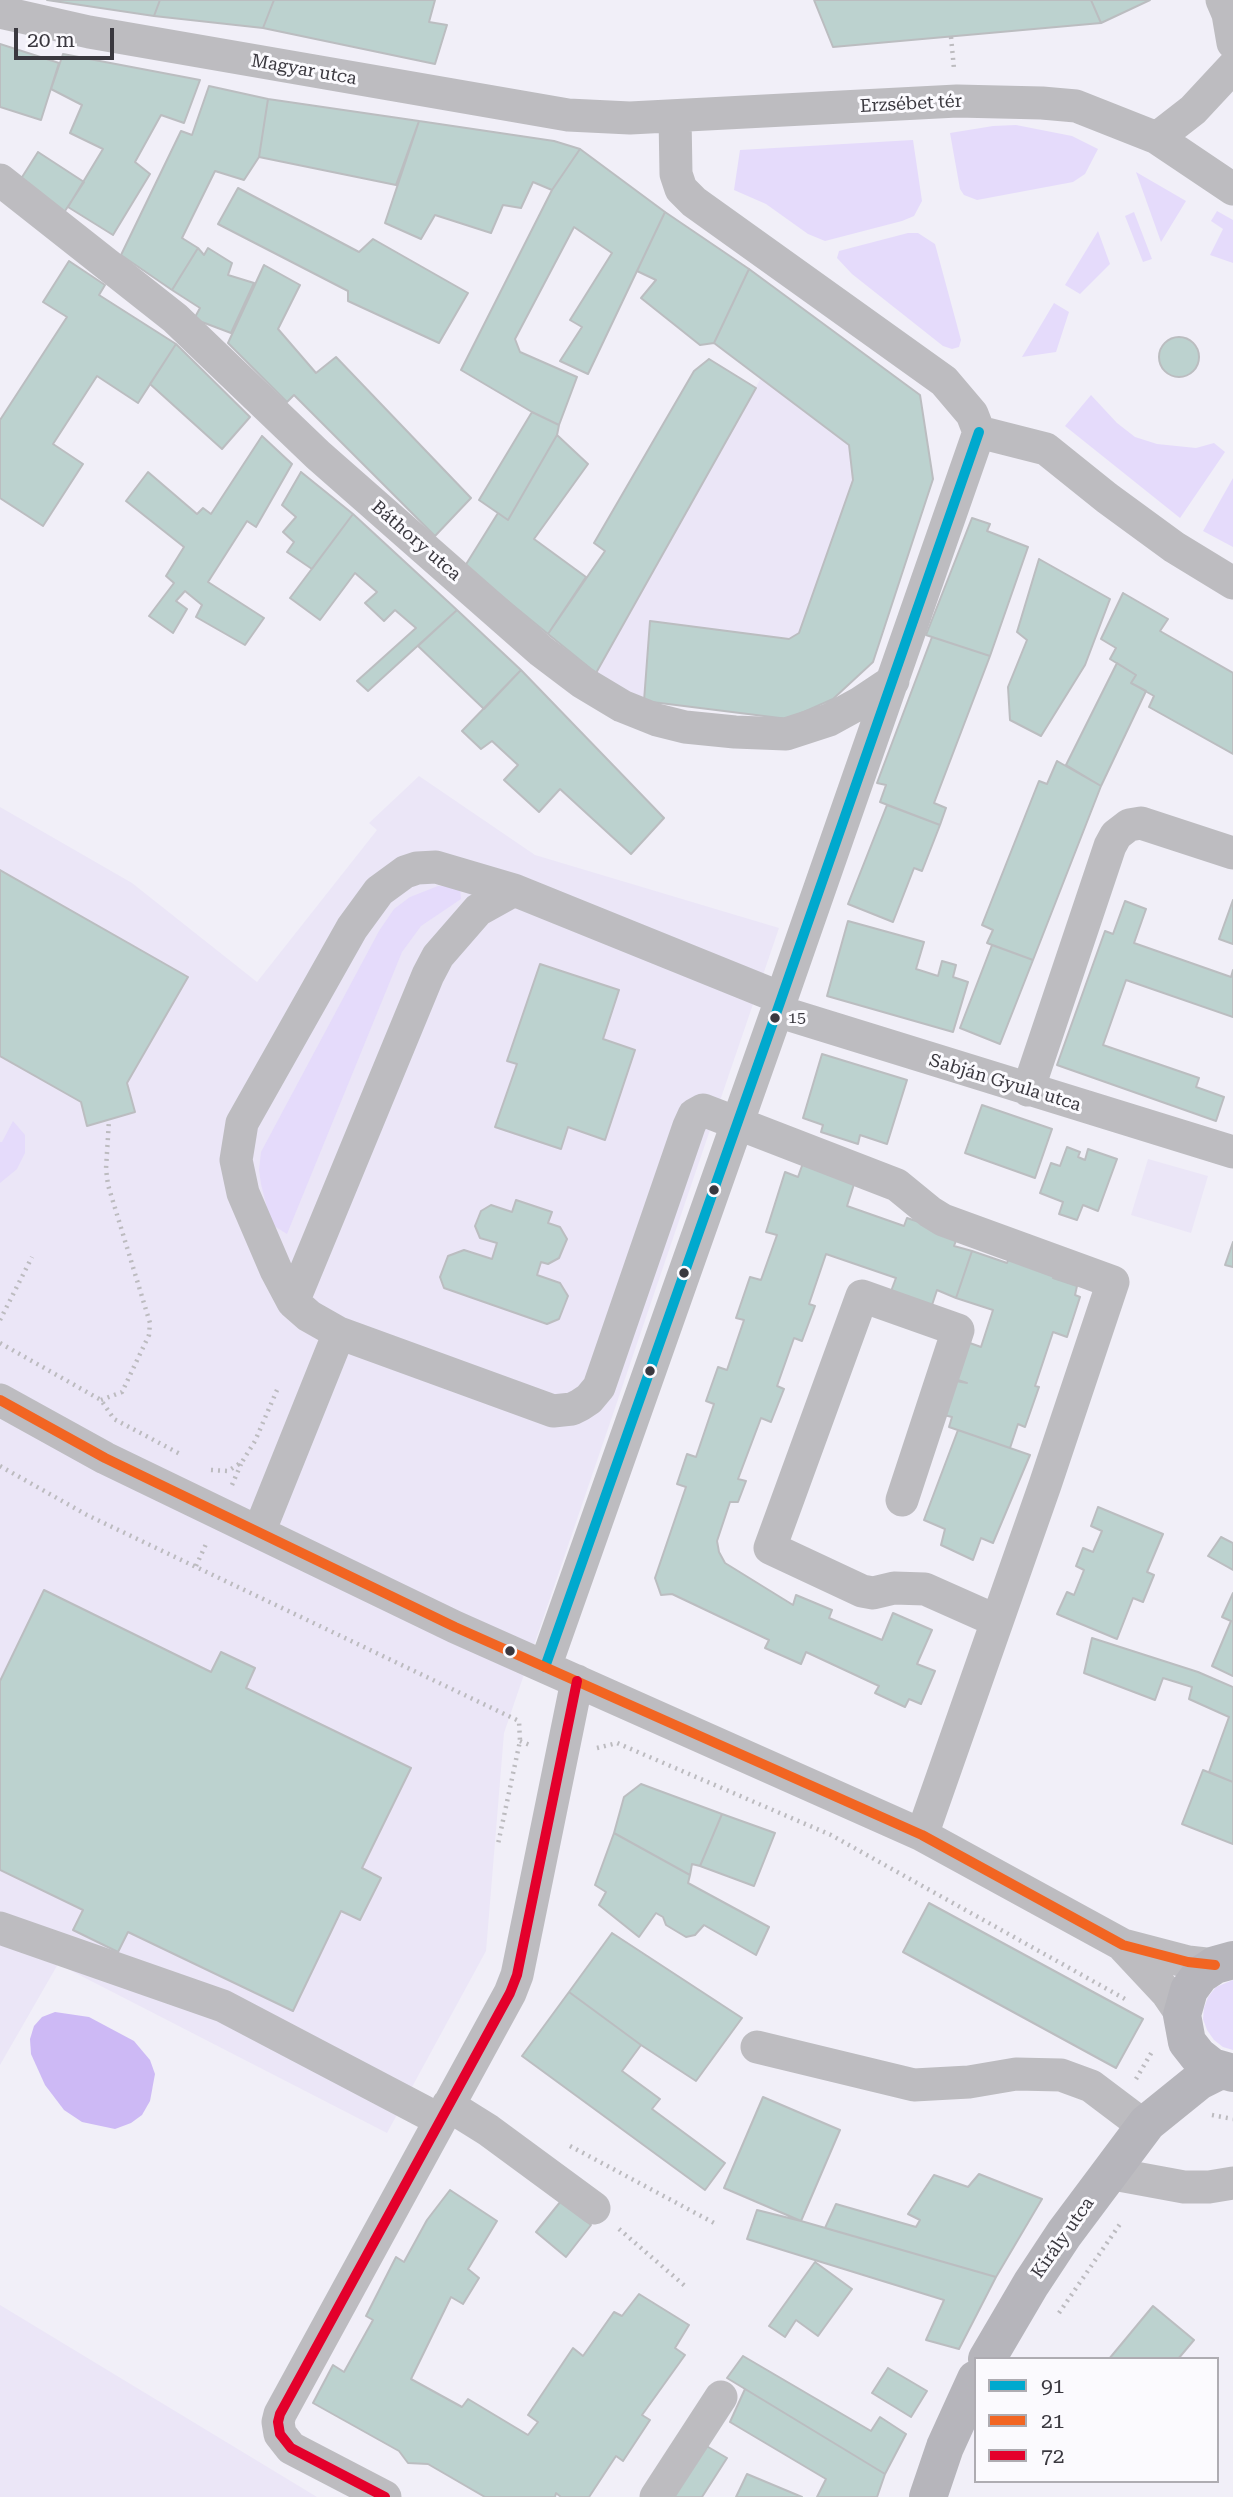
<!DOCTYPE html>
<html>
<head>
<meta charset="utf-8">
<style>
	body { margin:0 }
	#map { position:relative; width:1233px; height:2497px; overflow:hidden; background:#f1eff8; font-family:"Roboto Serif",serif }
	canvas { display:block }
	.legend { position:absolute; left:974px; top:2357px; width:245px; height:126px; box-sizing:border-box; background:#fbfafe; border:2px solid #aeacb2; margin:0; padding:9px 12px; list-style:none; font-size:21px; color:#3a383f }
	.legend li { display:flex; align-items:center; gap:14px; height:35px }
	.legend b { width:35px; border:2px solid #aeacb2 }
	.scale { position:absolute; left:14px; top:28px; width:100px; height:32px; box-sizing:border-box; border:4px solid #3a383f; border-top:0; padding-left:9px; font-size:21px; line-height:24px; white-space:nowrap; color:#3a383f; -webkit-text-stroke:5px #fbfafe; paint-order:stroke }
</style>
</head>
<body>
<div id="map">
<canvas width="1233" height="2497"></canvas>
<ul class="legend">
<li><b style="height:9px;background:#00a9ce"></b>91</li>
<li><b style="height:9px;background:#f26522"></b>21</li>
<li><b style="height:9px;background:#e4002b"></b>72</li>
</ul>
<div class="scale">20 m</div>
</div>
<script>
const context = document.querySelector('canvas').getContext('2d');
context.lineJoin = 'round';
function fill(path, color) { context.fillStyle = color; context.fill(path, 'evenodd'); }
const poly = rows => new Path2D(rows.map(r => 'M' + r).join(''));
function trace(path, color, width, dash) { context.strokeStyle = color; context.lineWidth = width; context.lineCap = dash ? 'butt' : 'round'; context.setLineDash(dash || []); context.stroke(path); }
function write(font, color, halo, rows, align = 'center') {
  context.font = font + ' "Roboto Serif",serif'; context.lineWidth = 6; context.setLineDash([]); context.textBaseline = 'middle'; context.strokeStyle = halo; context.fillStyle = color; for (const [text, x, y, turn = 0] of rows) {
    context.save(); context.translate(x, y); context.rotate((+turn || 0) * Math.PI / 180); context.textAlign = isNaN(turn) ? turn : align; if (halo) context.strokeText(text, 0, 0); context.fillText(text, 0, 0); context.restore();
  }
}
fill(poly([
	[749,269,920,395,933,479,873,662,833,699,788,719,644,701,596,673,761,378],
	[419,776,535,855,779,928,504,1733,486,1951,387,2133,58,1964,0,2065,0,807,132,883,257,982,377,830,369,823],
	[1148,1159,1208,1176,1191,1233,1131,1215],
	[0,2305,317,2497,0,2497]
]), '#ebe6f7');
fill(poly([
	[1016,125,1072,136,1098,149,1085,174,1073,182,977,200,964,195,960,189,950,133,993,126],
	[913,140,922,201,914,216,902,221,825,241,808,234,766,204,734,190,740,150],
	[1136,172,1186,201,1161,242],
	[1217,211,1233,220,1233,263,1210,255,1223,229,1211,221],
	[1134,212,1152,259,1143,262,1125,216],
	[1098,231,1110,264,1080,294,1065,285],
	[908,233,918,233,935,244,961,340,959,347,952,349,943,346,852,274,837,258,839,251],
	[1054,303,1069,312,1056,352,1022,357],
	[1091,395,1117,423,1135,437,1157,444,1196,448,1214,443,1225,452,1180,518,1065,426],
	[1233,478,1233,547,1203,531],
	[438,886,460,887,461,899,421,926,402,952,287,1234,271,1224,261,1184,259,1170,261,1152,379,931,394,909,410,897],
	[13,1121,25,1135,25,1153,17,1169,0,1183,0,1142,2,1142],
	[1233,1980,1233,2050,1223,2047,1214,2040,1207,2030,1203,2019,1204,2008,1208,1997,1216,1987]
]), '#e5dbfb');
fill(poly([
	[55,2012,89,2017,134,2041,150,2060,155,2074,150,2101,142,2115,131,2123,115,2129,82,2122,64,2110,45,2085,31,2054,30,2039,34,2026,42,2017]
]), '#cdb9f5');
const building = poly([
	[47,0,160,0,154,16,47,0],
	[160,0,274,0,263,28,154,16,160,0],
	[274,0,435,0,429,22,447,25,435,64,263,28,274,0],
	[814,0,1091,0,1101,23,833,47,814,0],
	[1091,0,1150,0,1101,23,1091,0],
	[0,44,59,63,41,120,0,107,0,44],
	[63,54,200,80,184,123,161,115,135,162,150,174,113,235,68,207,103,149,70,133,82,105,51,89,63,54],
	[209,86,268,99,259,157,244,180,215,171,182,238,198,248,172,290,121,255,181,131,192,135,209,86],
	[268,99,419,121,396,185,259,157,268,99],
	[419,121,554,141,580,149,552,190,533,182,521,208,503,205,491,233,435,215,421,239,385,223,419,121],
	[580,149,665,212,588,374,560,361,582,327,570,320,612,253,574,227,515,339,520,352,577,377,559,425,532,412,461,370,552,190,580,149],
	[38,152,84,182,63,214,17,185,38,152],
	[238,188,359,252,373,239,468,293,439,343,348,301,348,291,218,224,238,188],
	[665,212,749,269,714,343,700,345,641,298,656,280,637,271,665,212],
	[198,248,204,255,208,248,232,263,228,275,254,283,231,333,194,319,200,308,172,290,198,248],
	[69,261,105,285,99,295,176,344,138,403,97,376,53,444,83,464,43,526,0,498,0,420,67,317,43,302,69,261],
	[264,265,300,285,278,329,316,373,336,357,471,498,435,536,294,395,287,402,228,343,264,265],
	[749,269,920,395,933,479,873,662,833,699,788,719,644,701,650,621,789,639,799,633,853,480,849,445,714,343,749,269],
	'1159 357a20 20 0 1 1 40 0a20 20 0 1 1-40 0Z',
	[176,344,250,417,222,449,150,384,176,344],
	[709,359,756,388,596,673,548,634,605,551,594,543,694,371,709,359],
	[532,412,559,425,557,435,508,520,479,500,532,412],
	[557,435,588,464,534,539,586,577,548,634,465,566,498,513,508,520,557,435],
	[262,436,292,464,256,527,247,521,208,582,264,618,245,645,196,617,202,605,185,591,176,601,187,609,173,633,149,616,174,583,166,576,184,547,126,501,148,472,197,514,203,508,211,514,262,436],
	[301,472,353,514,312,569,287,552,294,542,283,532,296,517,282,505,301,472],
	[353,514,457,610,368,691,357,681,416,628,395,610,384,621,365,603,377,592,355,573,320,620,290,598,353,514],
	[972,518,990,524,987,531,1028,547,990,656,926,635,972,518],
	[1039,559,1110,599,1085,665,1041,736,1010,720,1008,687,1027,640,1017,632,1039,559],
	[1123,593,1168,619,1160,631,1233,673,1233,754,1149,707,1154,696,1131,683,1136,675,1110,659,1116,648,1101,639,1123,593],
	[457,610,521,670,484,709,418,646,457,610],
	[932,637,990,656,934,803,946,808,940,825,880,802,886,785,877,783,932,637],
	[1117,663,1136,675,1131,683,1146,691,1101,786,1066,765,1117,663],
	[521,670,664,818,631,854,560,789,539,812,504,780,518,765,492,741,481,749,462,731,521,670],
	[1057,761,1101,786,1033,960,987,943,993,930,982,925,1039,781,1047,784,1057,761],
	[887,805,940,825,922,871,914,868,893,922,848,904,887,805],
	[0,870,188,977,127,1083,135,1112,87,1126,81,1102,0,1056,0,870],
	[1233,900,1233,944,1219,939,1233,900],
	[1125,901,1146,909,1134,943,1231,977,1233,970,1233,1017,1126,980,1103,1045,1199,1078,1196,1087,1224,1097,1216,1121,1057,1065,1105,931,1113,934,1125,901],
	[848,921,924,942,916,969,938,976,942,961,956,965,953,977,968,982,953,1032,827,996,848,921],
	[992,945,1033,960,1000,1044,960,1028,992,945],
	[540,964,619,990,603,1039,635,1050,605,1140,568,1127,561,1149,495,1127,517,1064,507,1061,540,964],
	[822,1054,907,1080,887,1144,860,1135,858,1144,821,1132,823,1125,803,1118,822,1054],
	[982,1105,1052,1129,1035,1178,965,1153,982,1105],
	[1067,1147,1080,1152,1078,1157,1085,1160,1088,1149,1117,1159,1098,1211,1083,1205,1077,1220,1059,1214,1063,1202,1040,1193,1051,1163,1060,1166,1067,1147],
	[803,1163,855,1181,847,1206,904,1226,907,1218,958,1235,954,1246,972,1251,956,1298,937,1290,931,1308,890,1294,896,1278,826,1254,809,1304,815,1306,802,1341,794,1338,777,1386,784,1389,771,1422,761,1418,738,1479,746,1481,738,1502,730,1502,717,1541,719,1552,725,1563,793,1605,796,1595,832,1610,829,1618,882,1640,893,1613,932,1630,917,1664,935,1671,921,1704,909,1699,905,1707,875,1693,879,1686,806,1652,801,1664,765,1648,769,1640,672,1594,661,1595,655,1578,686,1487,677,1484,687,1454,696,1457,714,1404,706,1401,718,1367,727,1370,744,1320,736,1318,750,1277,761,1280,777,1235,766,1232,785,1172,798,1177,803,1163],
	[516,1200,552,1212,548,1223,560,1227,567,1239,559,1258,548,1264,541,1262,537,1275,560,1283,568,1296,559,1319,547,1324,444,1288,440,1277,448,1256,464,1250,492,1259,497,1243,480,1238,475,1226,481,1211,491,1205,512,1212,516,1200],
	[1233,1242,1233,1267,1225,1265,1233,1242],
	[972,1251,1007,1263,1009,1258,1055,1273,1053,1278,1077,1286,1075,1295,1080,1297,1067,1337,1053,1332,1035,1386,1039,1387,1025,1427,1018,1424,1010,1448,949,1427,952,1417,944,1415,956,1381,967,1383,955,1379,967,1342,981,1347,993,1310,956,1298,972,1251],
	[958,1430,1030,1455,993,1543,981,1538,973,1560,941,1545,945,1529,924,1520,958,1430],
	[1098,1507,1163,1534,1147,1572,1154,1575,1143,1602,1133,1598,1117,1639,1057,1614,1067,1592,1074,1595,1084,1570,1076,1566,1083,1548,1093,1552,1102,1531,1091,1526,1098,1507],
	[1221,1537,1233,1543,1233,1570,1208,1556,1221,1537],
	[44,1590,211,1672,221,1652,255,1668,246,1688,411,1768,362,1868,381,1878,360,1920,341,1911,293,2011,128,1932,118,1952,73,1930,83,1910,0,1870,0,1681,44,1590],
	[1233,1593,1233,1676,1212,1666,1231,1621,1222,1617,1233,1593],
	[1092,1638,1198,1672,1233,1687,1233,1782,1209,1772,1229,1717,1189,1699,1192,1687,1163,1678,1155,1700,1084,1673,1092,1638],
	[1203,1770,1233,1782,1233,1844,1182,1824,1203,1770],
	[641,1784,722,1814,700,1866,692,1864,690,1875,614,1833,624,1797,641,1784],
	[722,1814,775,1833,754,1886,700,1866,722,1814],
	[614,1833,690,1875,688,1883,769,1927,756,1955,704,1925,695,1935,686,1937,666,1925,663,1917,656,1913,639,1937,599,1905,606,1892,595,1885,614,1833],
	[929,1903,1143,2019,1116,2068,903,1952,929,1903],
	[612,1933,742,2018,696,2081,641,2045,569,1992,612,1933],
	[569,1992,641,2045,622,2071,660,2099,652,2109,725,2163,705,2190,522,2056,569,1992],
	[763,2097,840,2130,801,2221,724,2188,763,2097],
	[979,2174,1042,2199,996,2277,825,2228,836,2204,916,2227,920,2220,908,2214,934,2175,968,2187,979,2174],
	[450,2190,497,2221,468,2269,479,2278,463,2304,451,2297,411,2379,462,2407,468,2399,528,2435,538,2422,528,2415,573,2348,583,2356,614,2312,622,2316,639,2294,689,2325,675,2348,685,2355,642,2415,650,2420,623,2461,616,2456,589,2497,561,2497,556,2493,555,2497,485,2497,428,2464,408,2463,399,2451,313,2403,333,2365,344,2372,373,2320,366,2316,396,2257,404,2262,427,2220,450,2190],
	[561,2201,591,2225,566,2257,536,2232,561,2201],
	[757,2210,801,2221,996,2277,959,2349,926,2340,944,2300,747,2239,757,2210],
	[815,2262,852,2289,818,2336,796,2320,785,2337,769,2326,815,2262],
	[1153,2306,1194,2340,1178,2359,1109,2359,1153,2306],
	[743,2356,871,2431,880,2417,906,2434,885,2474,727,2378,743,2356],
	[888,2368,927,2391,911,2417,872,2393,888,2368],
	[745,2389,885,2474,877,2497,817,2497,826,2479,730,2422,745,2389],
	[703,2444,727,2458,702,2497,671,2497,703,2444],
	[747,2474,802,2497,736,2497,747,2474]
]);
fill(building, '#bcd2cf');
trace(building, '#bbbdc0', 2);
trace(poly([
	[951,37,954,69],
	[0,1320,32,1257],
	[0,1343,101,1400,114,1419,182,1455],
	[101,1400,122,1392,149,1335,150,1323,108,1185,106,1169,109,1120],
	[0,1466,87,1515,519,1721,520,1741,498,1844],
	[211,1470,228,1471,242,1462,255,1441,277,1390],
	[232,1485,241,1464],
	[196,1566,206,1544],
	[520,1741,532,1746],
	[597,1748,617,1743,831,1835,1125,1999],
	[1136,2079,1153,2050],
	[1212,2115,1233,2119],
	[570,2146,716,2224],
	[619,2229,685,2286],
	[1059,2313,1120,2224]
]), '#bcbbbf', 4.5, [2, 5]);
trace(poly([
	[1222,0,1228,14,1233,43],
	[0,12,89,32,568,115,630,118,957,101,1042,103,1076,106,1157,138,1233,189],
	[675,116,676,174,681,189,694,202,944,381,972,414,979,432],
	[1157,138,1193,110,1233,67],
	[0,180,175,318,318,455,541,651,582,682,622,706,657,720,685,727,735,732,786,734,829,720,860,703,893,681],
	[979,432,1046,449,1107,498,1174,547,1233,583],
	[781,998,514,890,478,910,438,956,428,975,293,1302,309,1316,339,1333,553,1411,572,1409,580,1405,589,1399,599,1387,689,1126,694,1115,703,1110,897,1185,930,1212,943,1220,1113,1282,1045,1485,922,1835],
	[777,1011,1233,1152],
	[1028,1090,1110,846,1116,835,1129,825,1141,823,1233,853],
	[293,1302,276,1270,243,1193,236,1160,242,1123,352,928,379,891,405,872,417,868,436,867,514,890],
	[0,1400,105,1458,455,1627,922,1835,1123,1945,1188,1962,1215,1965],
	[902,1500,958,1330,862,1296,770,1548,862,1591,873,1593,894,1588,925,1589,997,1621],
	[259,1532,339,1333],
	[545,1667,777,1011,979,432],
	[0,1928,223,2006,440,2120],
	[1124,1947,1167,1993,1182,2015],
	[757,2047,914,2085,969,2082,1016,2074,1061,2075,1091,2086,1144,2126],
	[448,2105,488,2130,594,2208],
	[1108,2173,1184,2187,1209,2187,1233,2183],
	[385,2497,291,2448,280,2434,278,2422,280,2414,510,1993,517,1975,577,1681],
	[656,2497,721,2397]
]), '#bdbcc0', 33);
trace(poly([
	[1233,1960,1215,1965,1200,1975,1189,1990,1182,2015,1187,2042,1198,2056,1212,2067,1233,2073],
	[987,2359,1031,2284,1064,2234,1147,2123,1199,2081,1221,2070],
	[928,2497,945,2447,976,2379]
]), '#b6b5bb', 38);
trace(poly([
	[545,1667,777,1011,979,432]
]), '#00a9ce', 10);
trace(poly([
	[0,1400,105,1458,455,1627,922,1835,1123,1945,1188,1962,1215,1965]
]), '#f26522', 10);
trace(poly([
	[385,2497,291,2448,280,2434,278,2422,280,2414,510,1993,517,1975,577,1681]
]), '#e4002b', 10);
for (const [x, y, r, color] of [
	[775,1018,6,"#3a383f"],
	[714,1190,6,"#3a383f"],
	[684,1273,6,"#3a383f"],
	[650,1371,6,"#3a383f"],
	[510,1651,6,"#3a383f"]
]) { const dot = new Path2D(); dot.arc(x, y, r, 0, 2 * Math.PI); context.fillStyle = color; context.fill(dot); trace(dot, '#fbfafe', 2.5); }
write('16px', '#3a383f', '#fbfafe', [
	["15",788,1018]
], 'left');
write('18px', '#3a383f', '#fbfafe', [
	["Magyar utca",304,70,10],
	["Erzsébet tér",911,104,-3],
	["Báthory utca",416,541,41],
	["Sabján Gyula utca",1005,1083,17],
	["Király utca",1063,2238,-55]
]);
</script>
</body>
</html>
